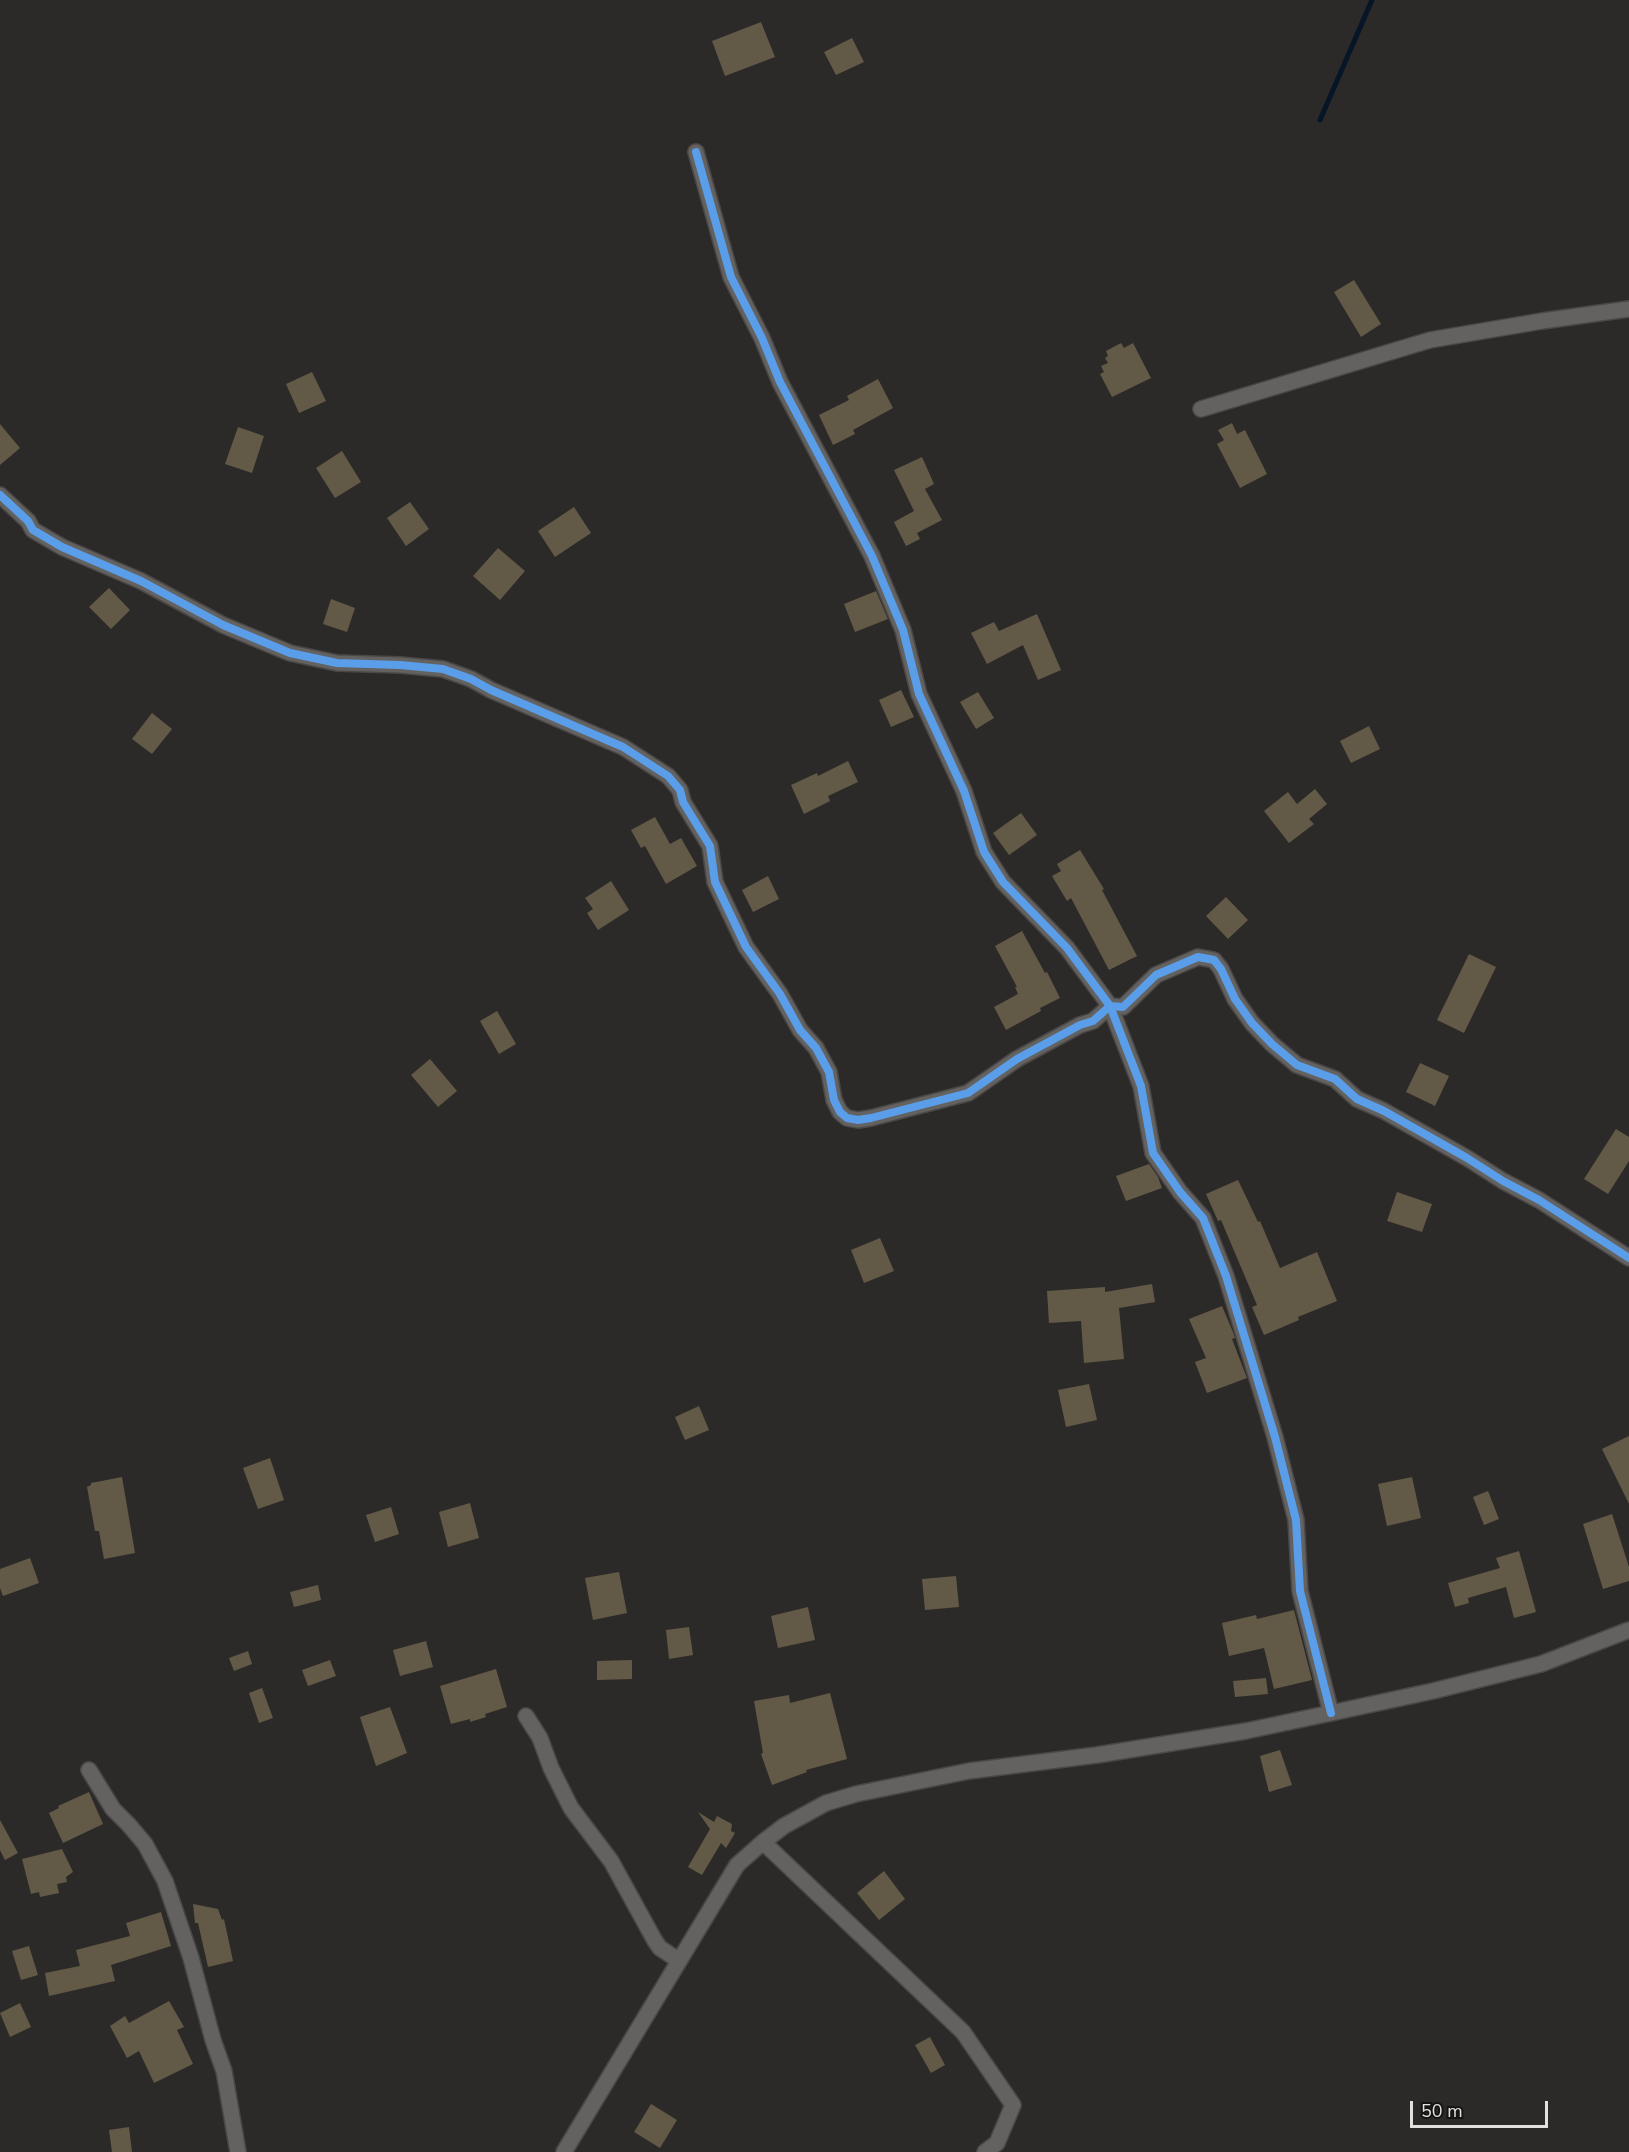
<!DOCTYPE html>
<html>
<head>
<meta charset="utf-8">
<style>
	body { margin:0 }
	#map { position:relative; width:1629px; height:2152px; overflow:hidden; background:#2c2a28; font-family:"Nunito Sans",sans-serif }
	canvas { display:block }
	.scale { position:absolute; left:1410px; top:2101px; width:138px; height:27px; box-sizing:border-box; border:3px solid #e3e1de; border-top:0; padding-left:8px; font-size:18px; line-height:21px; white-space:nowrap; color:#e3e1de; -webkit-text-stroke:4px #151412; paint-order:stroke }
</style>
</head>
<body>
<div id="map">
<canvas width="1629" height="2152"></canvas>
<div class="scale">50 m</div>
</div>
<script>
const context = document.querySelector('canvas').getContext('2d');
context.lineJoin = 'round';
const poly = rows => new Path2D(rows.map(r => 'M' + r).join(''));
function trace(path, color, width, dash) { context.strokeStyle = color; context.lineWidth = width; context.lineCap = dash ? 'butt' : 'round'; context.setLineDash(dash || []); context.stroke(path); }
function fill(path, color) { context.fillStyle = color; context.fill(path, 'evenodd'); }
trace(poly([
	[1320,120,1372,0]
]), '#061627', 5);
fill(poly([
	[761,22,775,57,725,76,712,41],
	[852,38,864,62,836,75,824,52],
	[1354,280,1381,324,1361,337,1334,292],
	[1121,343,1124,348,1133,343,1151,378,1112,397,1100,374,1104,372,1101,366,1108,363,1105,358,1108,356,1106,351],
	[312,372,326,401,299,413,286,384],
	[878,379,893,408,853,430,855,434,833,445,819,415,849,400,847,396],
	[1232,423,1237,434,1245,430,1267,474,1240,488,1217,444,1224,440,1218,430],
	[0,424,20,448,0,465],
	[238,427,264,436,252,473,225,464],
	[342,451,361,482,335,498,316,468],
	[922,457,934,484,925,489,942,520,917,533,920,539,906,546,894,522,914,511,894,470],
	[410,502,429,529,406,546,387,518],
	[574,507,591,533,555,557,538,531],
	[498,548,525,571,500,600,473,576],
	[109,588,130,610,111,629,89,607],
	[876,591,888,619,855,632,844,604],
	[331,599,355,608,347,632,323,624],
	[1037,614,1061,670,1038,680,1023,645,987,664,971,633,994,622,999,631],
	[901,690,914,717,891,727,879,700],
	[978,692,994,718,976,729,960,702],
	[152,713,172,729,152,754,132,739],
	[1369,726,1380,749,1351,763,1340,741],
	[848,761,858,782,828,796,830,801,804,814,791,785,817,773,818,776],
	[1315,789,1327,804,1309,819,1314,824,1289,843,1264,811,1288,792,1297,804],
	[1021,813,1037,835,1009,855,993,833],
	[655,817,670,844,681,838,697,866,666,884,645,846,641,848,631,830],
	[1080,850,1104,889,1102,890,1137,956,1109,970,1071,898,1067,901,1052,876,1061,871,1057,864],
	[768,876,779,899,753,912,742,890],
	[611,881,629,910,598,930,587,913,593,909,585,898],
	[1226,897,1248,920,1228,939,1206,916],
	[1022,931,1045,973,1047,972,1060,998,1040,1008,1041,1011,1006,1030,994,1007,1018,994,1015,987,1017,987,995,946],
	[1469,954,1496,967,1464,1033,1437,1020],
	[497,1011,516,1044,499,1054,480,1021],
	[430,1059,457,1091,438,1107,411,1075],
	[1420,1063,1449,1076,1435,1106,1406,1092],
	[1616,1129,1629,1137,1629,1161,1608,1194,1584,1179],
	[1149,1164,1158,1177,1162,1188,1126,1201,1116,1176],
	[1238,1180,1258,1222,1260,1221,1280,1268,1317,1252,1337,1301,1298,1317,1299,1320,1264,1335,1252,1307,1257,1305,1221,1220,1218,1221,1206,1194],
	[1397,1192,1432,1204,1422,1232,1387,1221],
	[880,1238,894,1271,864,1283,851,1250],
	[1152,1284,1155,1302,1119,1308,1124,1359,1084,1363,1081,1321,1049,1323,1047,1291,1105,1287,1105,1292],
	[1222,1306,1233,1332,1235,1338,1232,1339,1247,1378,1207,1393,1195,1362,1206,1358,1189,1319],
	[1089,1384,1097,1420,1066,1427,1058,1390],
	[699,1406,709,1430,685,1440,675,1417],
	[1629,1436,1629,1504,1602,1449],
	[270,1458,284,1500,258,1509,243,1468],
	[122,1477,135,1553,104,1559,99,1531,95,1531,87,1487,91,1485,91,1483],
	[1412,1477,1421,1518,1387,1526,1378,1484],
	[1488,1491,1499,1519,1484,1525,1473,1497],
	[470,1503,479,1538,448,1547,439,1512],
	[391,1507,399,1534,375,1542,366,1515],
	[1612,1514,1629,1567,1629,1581,1603,1589,1583,1524],
	[1519,1551,1536,1612,1514,1618,1506,1587,1468,1598,1469,1603,1455,1607,1448,1583,1500,1568,1496,1558],
	[30,1558,39,1583,3,1596,0,1588,0,1569],
	[619,1572,627,1613,593,1620,585,1578],
	[956,1576,959,1607,925,1610,922,1579],
	[318,1585,321,1600,294,1607,290,1592],
	[808,1607,815,1640,778,1648,771,1616],
	[1294,1610,1312,1680,1274,1689,1264,1648,1229,1656,1222,1623,1256,1615,1257,1619],
	[689,1627,693,1655,669,1659,666,1630],
	[426,1641,433,1667,400,1676,393,1650],
	[248,1651,252,1664,234,1671,229,1658],
	[330,1660,336,1676,308,1686,302,1670],
	[632,1660,632,1679,597,1680,597,1661],
	[496,1669,507,1707,485,1714,486,1717,470,1722,470,1719,451,1724,440,1686],
	[1266,1678,1268,1694,1235,1697,1233,1681],
	[262,1688,273,1718,259,1723,249,1693],
	[830,1693,847,1759,806,1770,807,1772,772,1785,761,1754,763,1753,754,1701,789,1695,790,1703],
	[390,1707,407,1753,376,1766,360,1717],
	[1280,1750,1292,1785,1269,1792,1260,1756],
	[89,1792,103,1824,63,1843,49,1813,59,1808,58,1806],
	[698,1812,714,1822,717,1816,732,1824,731,1831,735,1833,726,1848,721,1843,702,1875,688,1867,710,1829],
	[0,1820,18,1853,5,1860,0,1850],
	[62,1849,73,1872,66,1877,67,1882,57,1884,59,1893,40,1897,39,1892,31,1894,22,1859],
	[884,1871,905,1899,879,1920,857,1893],
	[193,1904,218,1909,222,1920,224,1919,233,1961,208,1967,198,1923,195,1923],
	[161,1912,171,1946,111,1965,115,1981,49,1996,45,1973,80,1966,76,1950,130,1936,126,1923],
	[29,1946,38,1975,21,1980,12,1951],
	[169,2001,184,2027,177,2030,193,2064,154,2083,139,2051,127,2058,110,2026,125,2016,129,2023],
	[20,2003,31,2027,10,2037,0,2013],
	[930,2037,945,2065,931,2073,915,2045],
	[651,2104,677,2120,660,2148,634,2132],
	[129,2127,132,2152,112,2152,109,2130]
]), '#635947');
const street = poly([
	[696,152,731,277,762,338,780,382,872,556,903,630,919,694,964,791,984,852,1003,882,1067,948,1110,1006,1141,1086,1153,1153,1180,1192,1203,1218,1226,1276,1275,1437,1296,1520,1300,1591,1331,1713],
	[1201,409,1430,340,1542,321,1629,309],
	[0,495,28,521,33,530,62,547,141,581,223,625,290,653,337,663,400,665,443,669,471,679,491,690,623,747,668,776,680,790,683,802,710,846,715,882,746,947,780,994,800,1030,816,1048,829,1072,834,1100,840,1112,847,1118,858,1120,871,1118,968,1093,1017,1059,1080,1025,1093,1021,1110,1006,1123,1007,1156,975,1198,957,1214,960,1221,969,1235,999,1252,1023,1272,1044,1297,1065,1335,1079,1357,1099,1384,1111,1467,1158,1503,1181,1539,1200,1629,1258],
	[526,1716,540,1738,551,1768,571,1808,611,1861,655,1941,660,1948,678,1960],
	[89,1770,113,1809,129,1825,145,1844,165,1881,191,1958,213,2040,224,2071,238,2152],
	[763,1842,963,2032,1013,2105,997,2143,985,2152],
	[564,2152,737,1865,763,1842,784,1826,826,1803,856,1794,969,1771,1097,1755,1246,1731,1331,1713,1433,1691,1541,1664,1629,1630]
]);
trace(street, '#4a4847', 18);
trace(street, '#636260', 15);
trace(poly([
	[696,152,731,277,762,338,780,382,872,556,903,630,919,694,964,791,984,852,1003,882,1067,948,1110,1006,1141,1086,1153,1153,1180,1192,1203,1218,1226,1276,1275,1437,1296,1520,1300,1591,1331,1713],
	[0,495,28,521,33,530,62,547,141,581,223,625,290,653,337,663,400,665,443,669,471,679,491,690,623,747,668,776,680,790,683,802,710,846,715,882,746,947,780,994,800,1030,816,1048,829,1072,834,1100,840,1112,847,1118,858,1120,871,1118,968,1093,1017,1059,1080,1025,1093,1021,1110,1006,1123,1007,1156,975,1198,957,1214,960,1221,969,1235,999,1252,1023,1272,1044,1297,1065,1335,1079,1357,1099,1384,1111,1467,1158,1503,1181,1539,1200,1629,1258]
]), '#5a9eea', 8);
</script>
</body>
</html>
